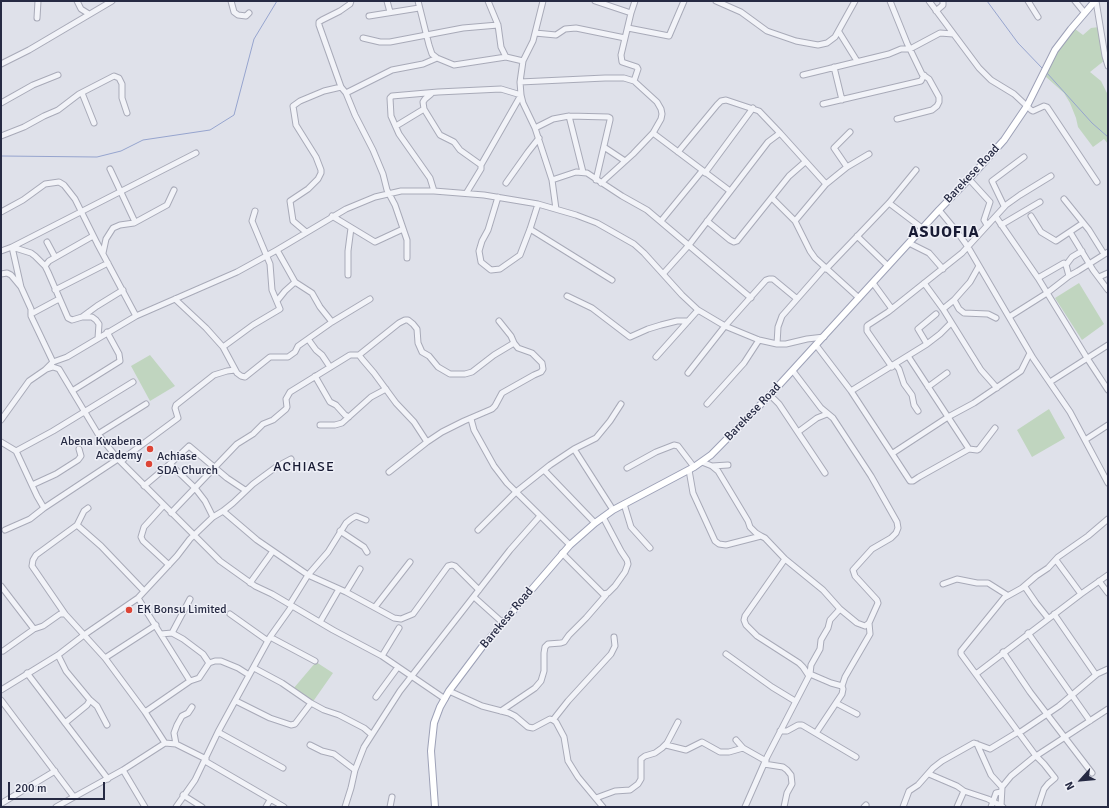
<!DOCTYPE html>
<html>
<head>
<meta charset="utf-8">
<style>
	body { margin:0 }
	#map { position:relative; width:1109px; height:808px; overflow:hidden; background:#dfe1ea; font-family:Signika,sans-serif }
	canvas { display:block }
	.frame { position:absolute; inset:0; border:2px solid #262a43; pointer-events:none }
	.north { position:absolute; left:1061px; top:760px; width:40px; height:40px; -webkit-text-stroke:3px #eff0f7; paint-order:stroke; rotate:243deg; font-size:11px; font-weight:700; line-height:16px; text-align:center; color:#262a43 }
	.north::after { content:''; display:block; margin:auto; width:14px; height:18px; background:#262a43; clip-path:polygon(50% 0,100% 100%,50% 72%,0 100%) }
	.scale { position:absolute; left:8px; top:782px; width:97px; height:18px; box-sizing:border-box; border:2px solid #262a43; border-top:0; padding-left:5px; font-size:12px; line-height:14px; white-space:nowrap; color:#262a43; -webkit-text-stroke:3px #eff0f7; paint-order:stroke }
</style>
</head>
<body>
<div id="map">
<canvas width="1109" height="808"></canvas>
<div class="frame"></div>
<div class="north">N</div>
<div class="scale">200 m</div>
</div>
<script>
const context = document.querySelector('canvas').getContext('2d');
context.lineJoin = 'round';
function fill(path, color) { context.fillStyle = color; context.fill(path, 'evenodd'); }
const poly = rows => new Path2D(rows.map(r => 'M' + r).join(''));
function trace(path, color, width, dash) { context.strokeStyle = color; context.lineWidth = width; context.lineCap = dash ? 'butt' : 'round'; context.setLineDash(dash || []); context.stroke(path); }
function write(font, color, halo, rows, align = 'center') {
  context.font = font + ' Signika,sans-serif'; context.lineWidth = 3; context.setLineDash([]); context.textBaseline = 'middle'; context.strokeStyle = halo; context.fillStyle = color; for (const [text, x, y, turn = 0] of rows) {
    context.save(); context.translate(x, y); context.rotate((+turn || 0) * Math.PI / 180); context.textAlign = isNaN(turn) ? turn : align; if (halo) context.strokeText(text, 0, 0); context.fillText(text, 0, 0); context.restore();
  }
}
fill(poly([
	[1099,27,1105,60,1090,72,1101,81,1108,95,1108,144,1104,139,1093,147,1078,127,1076,118,1070,103,1064,93,1045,76,1058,50,1075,29,1083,35,1091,28],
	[1079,283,1104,324,1082,340,1055,298],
	[150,355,175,386,150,401,131,366],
	[1049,409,1065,438,1032,457,1017,430],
	[316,662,333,673,312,703,293,689]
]), '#c0d5bf');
trace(poly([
	[987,1,1018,43,1042,68],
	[1047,73,1092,123,1108,137],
	[1,156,97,157,121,151,143,140,210,130,234,115,254,39,277,1]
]), '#96a4ce', 1);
const minor = poly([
	[77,1,81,9,89,14],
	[231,1,234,12,238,15,246,16,249,13],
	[351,1,350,4,340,11,322,20,319,22,319,25,341,87,346,93,355,115,373,150,383,174,387,190,395,205,407,240,407,258],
	[387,1,390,12],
	[418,1,429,45,432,54,437,58,454,65,506,57,523,61],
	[488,1,498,25,501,47,506,57],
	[543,1,533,41,523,61,520,82,521,95,523,103,535,128,552,180,556,209],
	[595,1,631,13],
	[716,1,741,12,767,31,796,41,818,45,827,43,835,37,855,1],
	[890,1,907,43,922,74,929,79,939,97,939,102,937,106,932,110,897,119],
	[929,1,979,68,991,80,1014,94,1031,110,1033,111,1044,106,1047,107,1097,182],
	[1028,1,1038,17],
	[1075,1,1084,12],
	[1096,1,1105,56,1108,66],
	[936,11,943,5,943,1],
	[369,16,419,8],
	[37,18,38,1],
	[628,28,669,36,684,1],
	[839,32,857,61],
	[535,33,556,35,565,29,576,28,625,38],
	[363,38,380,42,390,42,463,28,498,25],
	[1,64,29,50,112,1],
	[834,67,842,100],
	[803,75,889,54,901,49,910,49,940,33,953,34],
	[634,81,638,69,637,67,622,62,621,55,631,13,635,1],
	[520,82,605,78,624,78,634,81,657,102,661,109,662,114,661,119,653,133,633,154,601,183],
	[82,93,94,123],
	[346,93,392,70,423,64,437,58],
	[1,103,33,85,58,75],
	[823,104,921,81,924,75],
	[424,109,423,102,425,99,431,94],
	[569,116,583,172],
	[396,126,424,109,440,135,454,142,460,150,481,165],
	[535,128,553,119,569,116,608,117,610,118,610,120,596,180],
	[653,133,730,191],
	[1,136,24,127,44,116,58,110,79,94,114,76,119,78,122,84,122,98,127,113],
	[604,147,625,161],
	[678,152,717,105,721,101,726,100,759,111,780,133],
	[847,167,834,148,850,132],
	[110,169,135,222],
	[705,173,753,108],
	[969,179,990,202,984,220,987,225],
	[552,180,576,172,587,173,622,196,647,210,751,298],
	[506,183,528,152,539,138],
	[434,191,430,178,399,134,391,116,390,98,392,96,438,92,501,89,521,95,481,165,481,169,467,192],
	[498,197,488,230,482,241,479,251,481,262,491,270,500,269,520,255,530,229,538,204],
	[772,198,795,221,810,251,815,258,859,298],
	[1064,199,1089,230,1104,254],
	[889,203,922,228],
	[1004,206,992,181,1024,157],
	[939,210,958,233,968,247,1033,358,1070,412,1108,483],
	[1,212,23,200,45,184,59,182,64,185,75,199,97,243,136,316],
	[332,216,375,242,403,229],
	[1031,216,1041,232,1056,241,1083,223],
	[996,217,1038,278,1087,358,1108,390],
	[661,221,702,171],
	[707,221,730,240,734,242,737,241,789,176,805,162],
	[795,221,826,184,847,167,869,154],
	[1001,225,1040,202],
	[530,229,612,280],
	[306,232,293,221,290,201,308,189,318,179,321,173,321,170,316,157,296,125,293,106,300,101,324,91,341,87],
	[1070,232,1093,270,1108,290],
	[857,236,888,266],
	[47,242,55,257],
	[909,243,929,253,943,269],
	[277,250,295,282,312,293,320,307,332,322],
	[1,251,12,247,31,253,35,256,45,266,48,272,68,318,72,320,82,317,97,306,123,290],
	[103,253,106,239,113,228,120,225,134,223,167,205,174,190],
	[1066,265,1072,257,1082,251],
	[45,266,49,261,93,236],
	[826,269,889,203,916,170],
	[1,274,7,273,11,275,21,287,31,309,31,316,53,362],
	[663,274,689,245,768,142,780,133,826,184],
	[348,275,348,251,351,228],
	[1099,277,1108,273],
	[1038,278,1064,263,1066,265,1069,276],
	[873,283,892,309],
	[924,283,943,309,981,370,997,388],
	[21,287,12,247,196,153],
	[55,290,108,263],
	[567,296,592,308,630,337,648,329,661,325,677,321,688,321],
	[175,299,206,328,223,347,237,373,241,376,245,377,270,357,288,357,295,352,298,346,332,322,370,299],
	[954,300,959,309,964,313,988,314,996,318],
	[277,301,285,291,295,282],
	[943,309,954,300,970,282,979,266],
	[31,314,59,299],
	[82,317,92,317,96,320,99,324,98,338],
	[1009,317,1047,293,1069,276,1078,271,1108,252],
	[308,339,316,350,322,355,330,367],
	[777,344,778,327,782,316,825,267],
	[927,344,918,329,936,314],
	[816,345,851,391,910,481,913,481,919,477,969,449],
	[223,347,253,325,280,309,272,290,270,264,252,221,255,211],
	[359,355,399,323,405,320,408,320,413,324,417,329,418,343,422,352,429,356,438,367,450,374,465,374,472,372,494,355,514,343],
	[908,356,969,449,977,450,979,449,995,428],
	[656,357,698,310],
	[895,364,899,369,904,384,912,395,914,405,918,411],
	[892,367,867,331,867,326,868,325,888,312,962,253,1006,205,1020,195,1051,176],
	[47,369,53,367,59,369,98,434,118,459,220,561,255,586,272,594,333,630,382,656,445,699],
	[793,371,821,408,833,418,871,476,897,522,898,528,896,533,891,538,872,549,853,570,855,576,877,600,878,603,869,623,870,634,845,677,842,686,831,683,810,674],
	[688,373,725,326,766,280,769,279,773,279,796,298],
	[315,376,330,402,336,405,345,415,349,417],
	[1050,382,1108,345],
	[928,387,947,373],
	[72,391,120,361,119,354,107,332],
	[851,391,927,344,940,334,951,323],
	[770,395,779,404,825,473],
	[707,404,744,363,759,340],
	[471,419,474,430,494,466,507,483,570,545],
	[1,420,29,381,45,370,53,362,67,357,136,316,237,272,277,250,346,209,375,197,401,191,434,191,484,195,538,204,576,215,597,223,634,244,644,253,682,295,698,310,725,326,759,340,777,344,786,344,807,339,824,337],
	[320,425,335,425,342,423,371,397,386,389],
	[798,432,817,418,827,414],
	[98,434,146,404],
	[1085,440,1108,425],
	[1,442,16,451,37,496,44,508,118,459],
	[574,449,613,510],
	[16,451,53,431,133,382],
	[893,453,948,417,974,403,1021,371,1030,353],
	[121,462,128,455,178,418,175,408,176,405,214,375,227,371,235,370],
	[702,462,712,466,718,471,748,521,750,527,756,533,761,536],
	[170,464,195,488,205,501,213,517],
	[712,466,728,465],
	[627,468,656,452,674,445,678,446,694,467],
	[544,470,595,523],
	[689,470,693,493,715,541,719,544,726,545,761,536,765,538,785,559,823,590,840,609,857,623,865,626,869,623],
	[389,472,427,442],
	[32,485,56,474,78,460,81,456,79,449],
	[144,486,170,464,189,446,227,478,245,490],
	[624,504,631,527,650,548],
	[164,505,144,527,141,537,143,541,169,565],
	[88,508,84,511,77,525,36,555,33,560,32,566,65,614,105,658,145,712,165,743],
	[223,511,257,540,308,575,346,592,394,618,401,619,413,614,448,566,452,565,455,566,479,590],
	[171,513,237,444,253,434,263,424,273,420,286,409,287,407,286,399,290,392,350,355,359,355,362,359,374,373,396,403,414,422,427,442,442,432,464,421,492,409,495,406,502,393,534,375,541,372,543,369,542,363,532,353,518,348,514,343,511,336,499,321],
	[77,525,101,546,144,591],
	[5,530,30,519,44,508],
	[478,530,516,492,550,465,574,449,596,438,610,421,621,404],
	[340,531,364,547,367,552],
	[562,553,603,594,608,593,615,586,625,572,628,564,627,560,621,551,603,517],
	[785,559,745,616,744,620,746,625,757,636,799,663,803,667,809,676],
	[1056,560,1081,594],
	[1099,581,1108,593],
	[250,583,273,551],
	[943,584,957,579,977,583,988,583,1007,595],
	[1,586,34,629],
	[1025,587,1036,603,1048,618],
	[346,592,360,569],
	[474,597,503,623],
	[138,598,190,681],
	[290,604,308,575,328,552,346,523,351,519,356,516,366,520],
	[375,607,410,562],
	[230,614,268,641],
	[1054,614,1096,675],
	[320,622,339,589],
	[172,633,190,599],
	[1028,633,1090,721],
	[161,634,172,633,183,639,203,654,209,663],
	[270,637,315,661],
	[3,651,34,629,43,626,60,614,65,614],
	[1003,652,1030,692,1092,773],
	[726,654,772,687,795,701],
	[58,655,66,671,90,700,97,706,107,725],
	[382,656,399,628],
	[105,658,156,625],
	[254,668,282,683,311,703,324,710,339,715,364,728,371,734],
	[27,673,108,779],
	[976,674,1081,594,1108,575],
	[1,690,58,655,84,635,138,598,177,556,190,539,213,517,223,511,233,503,253,484,276,467,291,459],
	[449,691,482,706,509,713,515,716,528,727,533,728,550,719,553,720,568,701,611,654,615,646,614,637],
	[376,697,398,667],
	[1,700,74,797],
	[236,701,270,718,291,725,295,724,311,703],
	[836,703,857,714],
	[501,711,535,688,541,681,544,671,544,653,545,647,548,644,561,643,564,642,569,635,586,618,606,595],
	[145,712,190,681,199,678,209,663,215,661,221,661,238,668,249,675],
	[553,720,556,722,564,737,568,761,578,777,603,807],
	[65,723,87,705,90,700],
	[780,731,787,731,798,725,802,725,856,757],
	[218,732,283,768],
	[816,733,842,694,843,689,842,686],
	[1019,733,961,654,961,651,1004,598,1022,588,1036,576,1048,568,1058,557,1088,536,1108,519],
	[736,740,743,748,766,761],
	[176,744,174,733,177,725,182,716,188,713,192,707],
	[977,744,991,775,1002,787],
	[310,745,322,751,334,754,355,770],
	[666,745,686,750,702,742,720,752,729,752,743,748],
	[205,761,284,807],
	[764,764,783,767,787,770,791,775,792,784,787,793,784,807],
	[123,770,145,807],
	[929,774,957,786,964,791,988,799,1003,807],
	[183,795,202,807],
	[596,798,615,791,630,790,638,784,641,779,641,759,645,756,655,753,662,748,667,743,678,722],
	[2,803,55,771],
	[1001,806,1002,787,1011,776,1033,758,1108,709],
	[56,807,123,770,165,743,176,744,206,759],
	[176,807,195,780,218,732,270,637,292,606],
	[266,807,270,800],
	[345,807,351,788,355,770,364,747,400,691,510,550,540,516],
	[390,807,392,797],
	[745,807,767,757,810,674,811,665,820,649,821,640,828,628,830,620,840,609],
	[864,807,866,805],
	[903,807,909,791,918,785,933,768,942,761,974,743,990,749,1018,732],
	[957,807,964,791],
	[991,807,996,793,1001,792],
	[1038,807,1044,789,1048,784,1055,778,1044,764,1036,756,1019,733,1059,706,1097,674,1108,669]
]);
const major = poly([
	[435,807,431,751,434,723,440,707,449,691,482,647,570,545,595,523,613,510,694,467,711,455,770,395,939,210,969,179,1004,140,1027,106,1055,50,1071,29,1095,1]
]);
trace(minor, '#a8aab8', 7);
trace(major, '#9da1b7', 8);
trace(minor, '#f2f3f8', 5);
trace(major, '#fff', 6);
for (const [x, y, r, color] of [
	[150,449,4,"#dd4536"],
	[149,464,4,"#dd4536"],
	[129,610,4,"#dd4536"]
]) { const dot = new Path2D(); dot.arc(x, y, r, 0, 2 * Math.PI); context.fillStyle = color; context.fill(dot); trace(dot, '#eff0f7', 1.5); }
write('12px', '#262a43', '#eff0f7', [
	["Barekese Road",972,174,-47],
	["Barekese Road",753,412,-46],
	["Barekese Road",507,618,-50]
]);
write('12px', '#262a43', '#eff0f7', [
	["Abena Kwabena",142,442,"right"],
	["Academy",142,456,"right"],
	["Achiase",157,457],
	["SDA Church",157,471],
	["EK Bonsu Limited",137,610]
], 'left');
context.letterSpacing = '1px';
write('14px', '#181b34', '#eff0f7', [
	["ACHIASE",304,467]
]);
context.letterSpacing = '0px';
context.letterSpacing = '1px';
write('bold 16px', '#181b34', '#eff0f7', [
	["ASUOFIA",944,233]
]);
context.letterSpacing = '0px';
</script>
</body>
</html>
